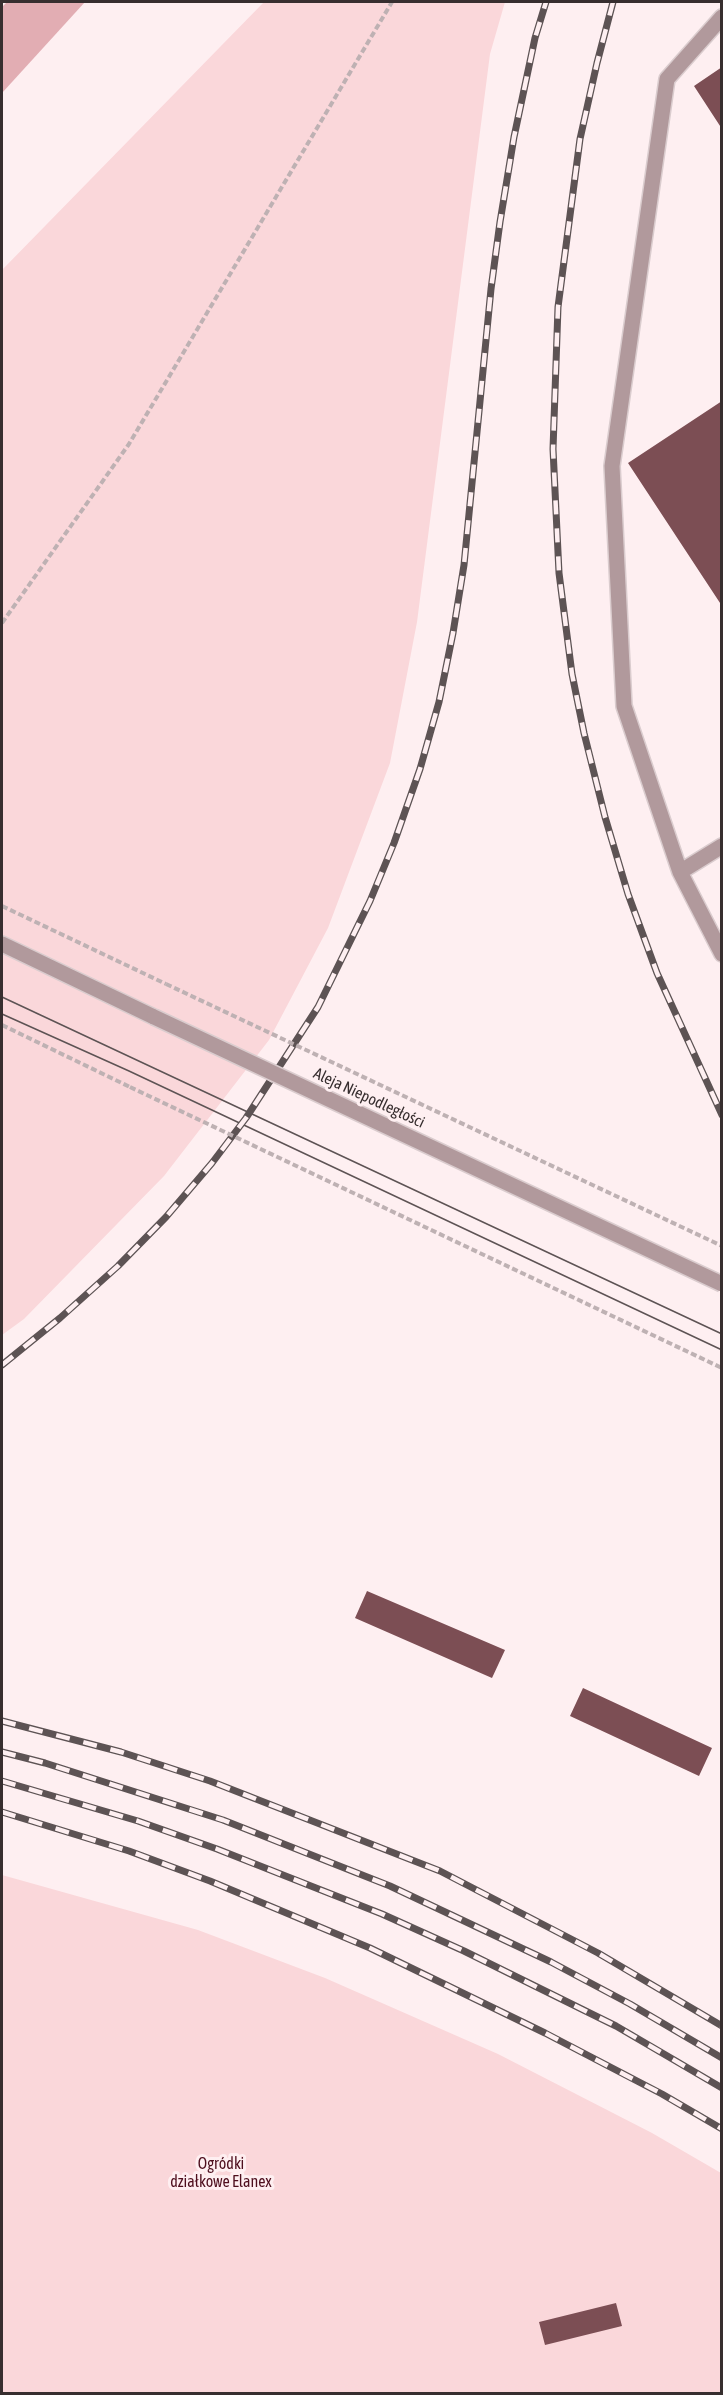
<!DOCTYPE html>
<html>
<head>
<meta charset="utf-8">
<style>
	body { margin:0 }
	#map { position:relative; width:723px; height:2395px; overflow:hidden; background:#feeff1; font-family:"Asap Condensed",sans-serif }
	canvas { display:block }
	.frame { position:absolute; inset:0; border:3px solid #372e2f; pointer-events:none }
</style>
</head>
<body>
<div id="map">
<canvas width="723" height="2395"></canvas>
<div class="frame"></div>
</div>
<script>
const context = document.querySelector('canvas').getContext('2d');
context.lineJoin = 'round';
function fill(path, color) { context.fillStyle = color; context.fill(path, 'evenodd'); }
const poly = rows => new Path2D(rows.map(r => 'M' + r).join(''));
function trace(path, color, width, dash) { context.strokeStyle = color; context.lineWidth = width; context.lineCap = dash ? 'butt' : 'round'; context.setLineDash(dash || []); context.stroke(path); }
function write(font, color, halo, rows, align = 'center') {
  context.font = font + ' "Asap Condensed",sans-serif'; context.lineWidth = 6; context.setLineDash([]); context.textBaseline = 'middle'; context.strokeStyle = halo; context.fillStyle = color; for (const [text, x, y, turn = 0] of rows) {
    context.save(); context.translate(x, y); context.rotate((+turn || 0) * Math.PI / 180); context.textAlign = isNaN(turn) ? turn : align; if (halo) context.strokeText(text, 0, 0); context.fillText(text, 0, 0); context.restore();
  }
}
fill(poly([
	[264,2,505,2,490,54,417,622,390,763,328,928,269,1040,164,1176,24,1319,2,1335,2,270],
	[2,1875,198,1930,325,1978,498,2054,652,2133,721,2173,721,2393,2,2393]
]), '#fad7da');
fill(poly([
	[7,2,85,2,2,93,2,7]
]), '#e2adb3');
fill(poly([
	[722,67,722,129,694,86],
	[722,401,722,606,628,463],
	[367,1591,505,1650,492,1678,355,1618],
	[583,1688,712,1748,699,1776,570,1716],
	[616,2303,622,2326,545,2345,539,2322]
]), '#7c4e54');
const minor = poly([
	[722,17,667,79,612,466,624,706,680,872,722,954],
	[680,872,722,846],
	[2,944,154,1017]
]);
trace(minor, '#daccce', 18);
trace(poly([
	[2,623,129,444,392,2],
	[2,906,166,984],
	[2,1025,130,1087]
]), '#beb1b3', 4, [6, 3]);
trace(minor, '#b1999c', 15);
trace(poly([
	[2,997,722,1334],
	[2,1014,129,1071,722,1350]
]), '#5d5354', 1.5);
const rail = poly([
	[613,2,597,63,580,139,558,307,553,449,559,573,572,674,584,733,605,817,628,894,657,973,722,1115],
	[2,1365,60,1318,118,1266,166,1217,212,1163,246,1118,318,1007,370,901,394,843,420,769,439,702,453,633,464,565,491,289,500,222,514,137,535,38,546,2],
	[2,1721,121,1752,210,1781,440,1871,598,1953,722,2026],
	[2,1752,45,1763,223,1820,390,1886,551,1962,630,2004,722,2058],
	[2,1781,138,1821,217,1849,382,1914,464,1951,616,2026,722,2088],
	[2,1812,129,1851,210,1881,370,1948,545,2033,662,2094,722,2129]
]);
trace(rail, '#5d5354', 7);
trace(rail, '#feeff1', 4.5, [14]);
const minorBridge = poly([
	[154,1017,722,1284]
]);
trace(minorBridge, '#daccce', 18, []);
trace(poly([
	[166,984,722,1246],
	[130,1087,722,1368]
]), '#beb1b3', 4, [6, 3]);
trace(minorBridge, '#b1999c', 15);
write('16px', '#372e2f', '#feeff1', [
	["Aleja Niepodległości",369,1098,25]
]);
write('16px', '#4e0f1e', '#feeff1', [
	["Ogródki",221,2164],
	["działkowe Elanex",221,2182]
]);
</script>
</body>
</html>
